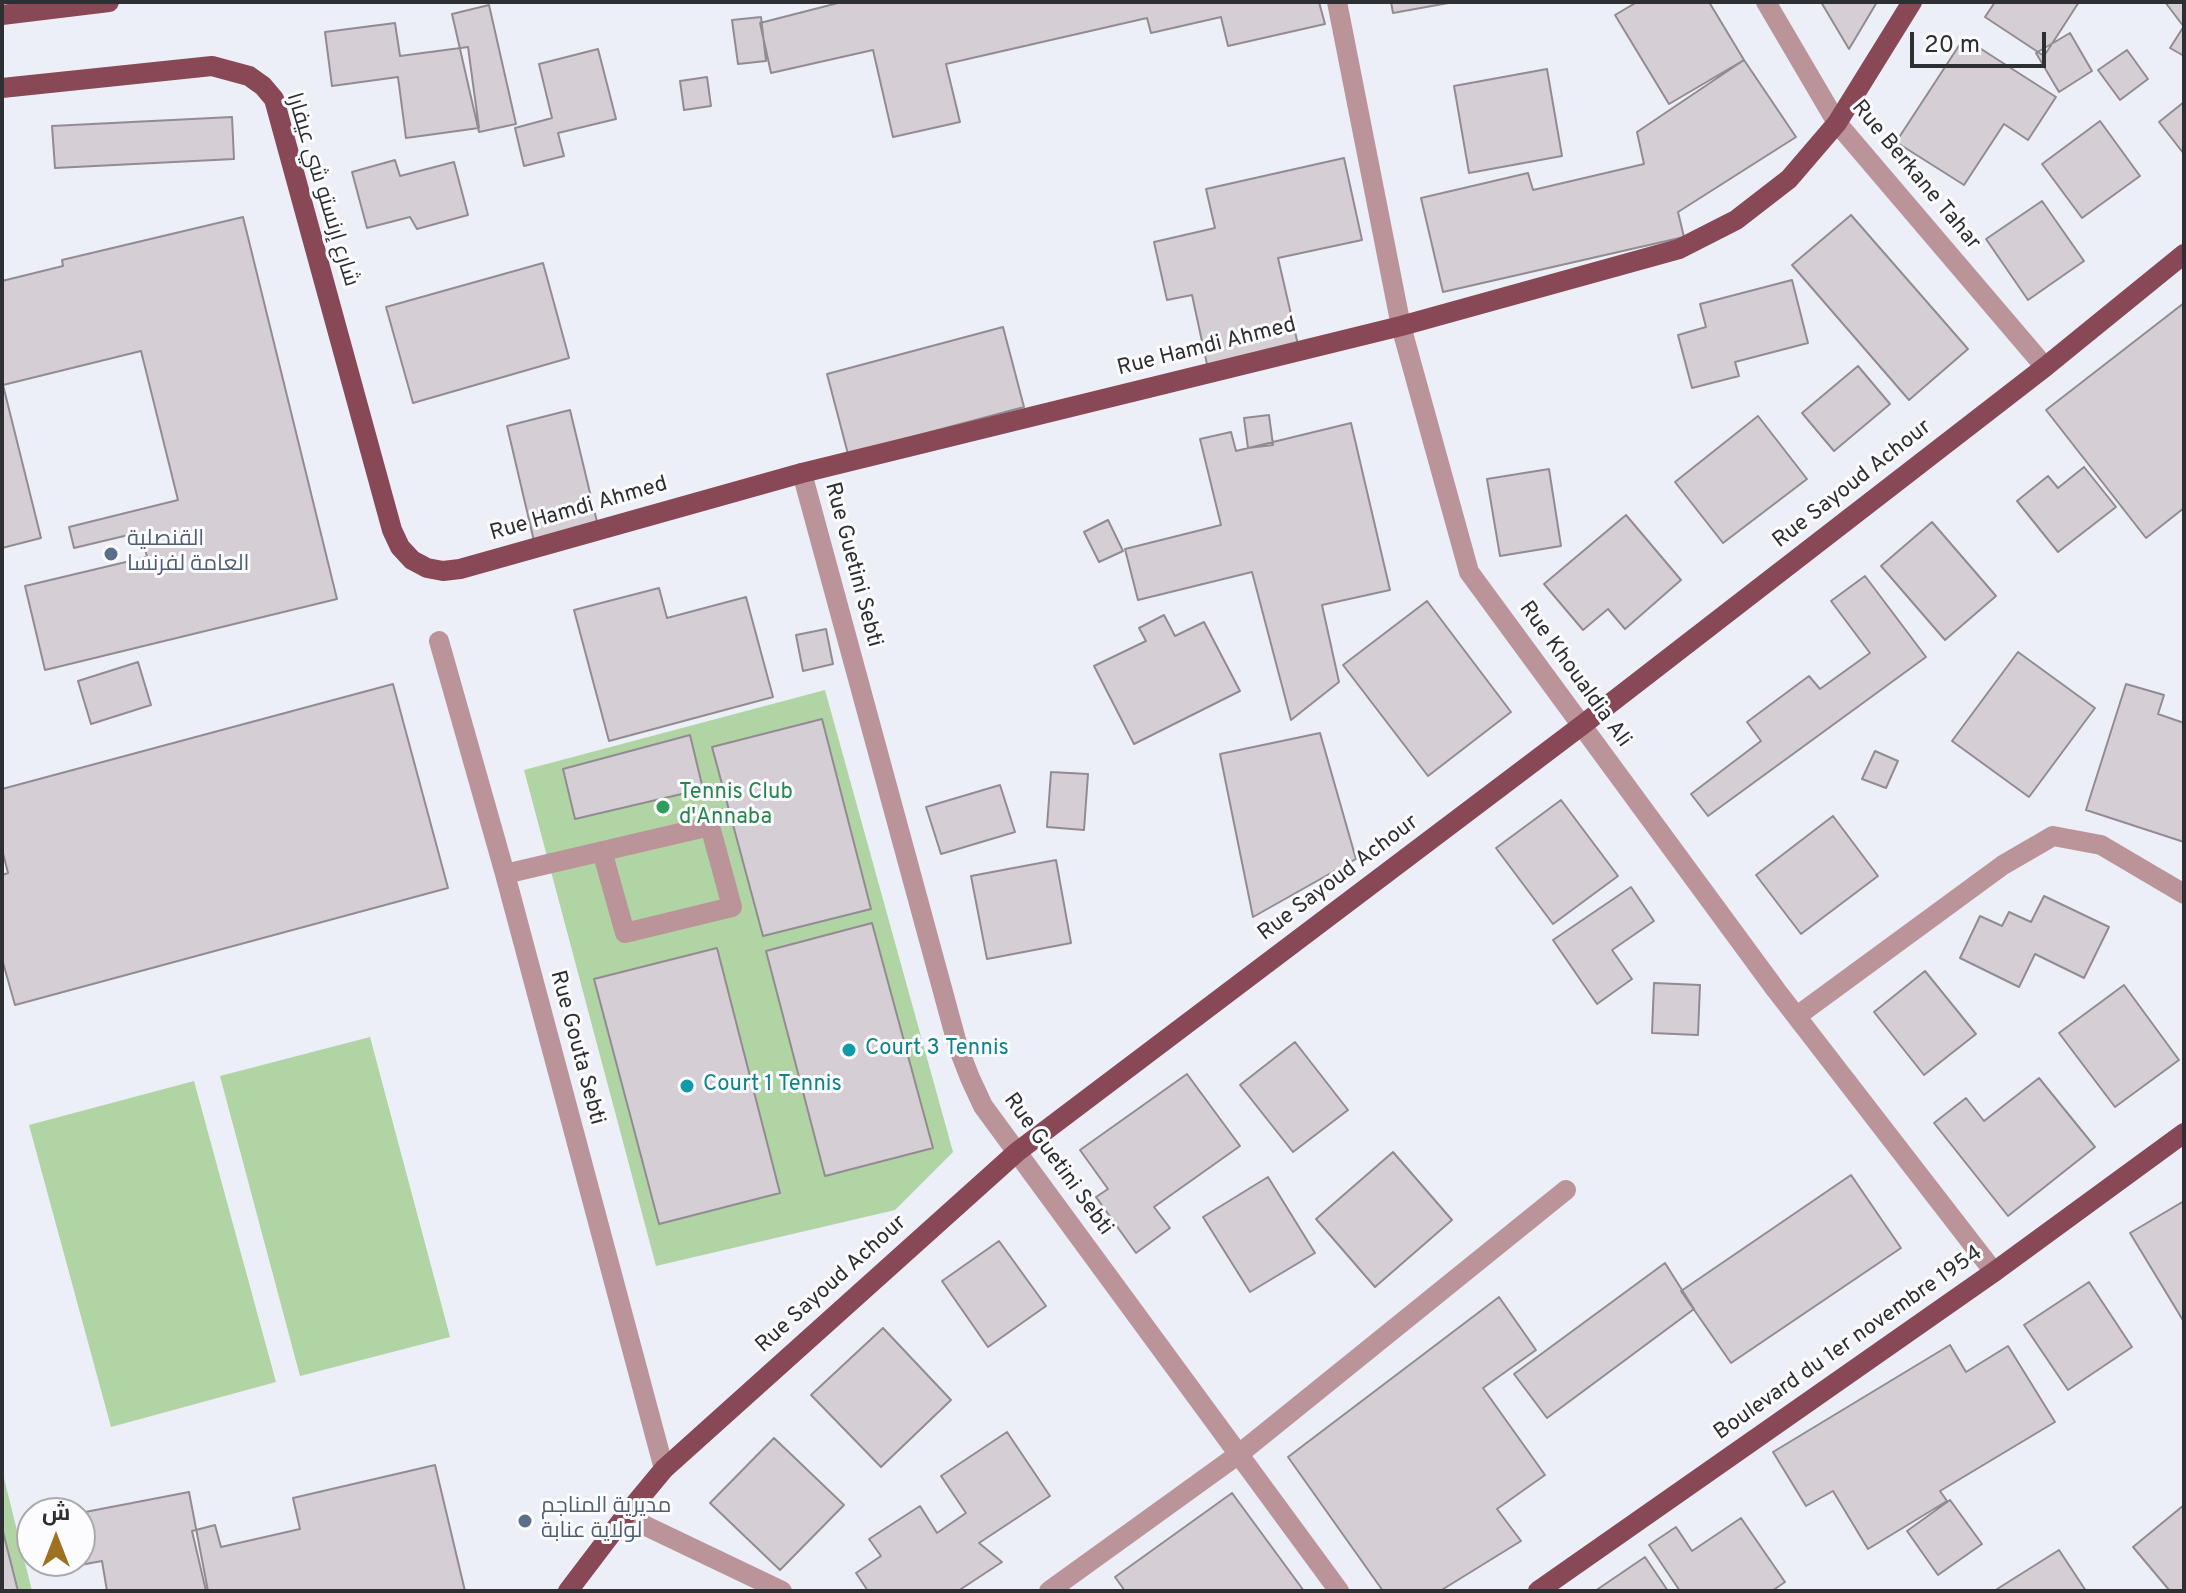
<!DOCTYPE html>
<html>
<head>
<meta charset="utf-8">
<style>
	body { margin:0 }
	#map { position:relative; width:2186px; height:1593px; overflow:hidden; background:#eceff8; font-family:Overpass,Cairo,sans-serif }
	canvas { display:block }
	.frame { position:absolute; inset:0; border:4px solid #2e2f32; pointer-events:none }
	.north { position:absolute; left:16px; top:1497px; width:80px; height:80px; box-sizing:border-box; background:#fcfcfe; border:2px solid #aaaaac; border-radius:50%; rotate:0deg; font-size:22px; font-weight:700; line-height:32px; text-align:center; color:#2e2f32 }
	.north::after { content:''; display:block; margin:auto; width:28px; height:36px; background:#9c7120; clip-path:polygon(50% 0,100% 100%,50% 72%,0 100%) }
	.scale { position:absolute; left:1910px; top:32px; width:136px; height:36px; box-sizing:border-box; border:4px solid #2e2f32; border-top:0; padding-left:10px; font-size:24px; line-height:28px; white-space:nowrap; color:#2e2f32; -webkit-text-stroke:6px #fcfcfe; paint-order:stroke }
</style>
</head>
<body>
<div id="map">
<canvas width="2186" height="1593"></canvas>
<div class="frame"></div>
<div class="north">ش</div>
<div class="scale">20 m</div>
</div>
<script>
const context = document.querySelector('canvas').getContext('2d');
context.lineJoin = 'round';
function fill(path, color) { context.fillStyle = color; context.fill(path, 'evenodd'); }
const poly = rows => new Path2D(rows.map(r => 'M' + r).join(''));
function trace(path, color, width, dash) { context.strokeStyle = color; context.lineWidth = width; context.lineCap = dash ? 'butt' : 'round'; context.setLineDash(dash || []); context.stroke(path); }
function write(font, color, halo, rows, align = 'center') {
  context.font = font + ' Overpass,Cairo,sans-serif'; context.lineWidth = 6; context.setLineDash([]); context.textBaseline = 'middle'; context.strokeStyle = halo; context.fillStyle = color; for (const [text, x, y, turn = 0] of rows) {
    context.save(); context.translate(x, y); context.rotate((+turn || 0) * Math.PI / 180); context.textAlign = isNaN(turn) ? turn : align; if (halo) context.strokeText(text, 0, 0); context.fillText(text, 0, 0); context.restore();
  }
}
fill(poly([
	[825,690,953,1152,895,1210,656,1266,524,770],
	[370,1037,450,1337,300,1376,220,1076],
	[194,1081,276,1382,111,1427,29,1125],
	[2,1470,32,1591,2,1591]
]), '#b1d4a4');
const building = poly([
	[842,2,1319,2,1325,24,1228,46,1221,17,1151,33,1147,18,946,64,960,122,893,137,873,50,771,73,760,23,842,2],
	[1391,2,1454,2,1393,13,1391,2],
	[1637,2,1709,2,1744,60,1669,104,1615,15,1637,2],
	[1821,2,1877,2,1849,49,1821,2],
	[1995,2,2079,2,2044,56,1985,17,1995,2],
	[2165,2,2184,2,2184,27,2165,2],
	[489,5,516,124,479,132,452,14,489,5],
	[761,17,766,61,738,64,732,20,761,17],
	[395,23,400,56,468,47,479,128,406,138,398,77,332,86,325,32,395,23],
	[2184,26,2184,56,2170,48,2184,26],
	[2070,33,2092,71,2059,92,2036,53,2070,33],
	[1964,38,2056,97,2028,140,2004,124,1964,185,1896,142,1964,38],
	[598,49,616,119,558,133,564,156,524,166,515,128,552,118,539,64,598,49],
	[2127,50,2148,79,2120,100,2098,70,2127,50],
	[1744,60,1796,137,1678,212,1684,237,1443,292,1421,198,1528,173,1533,190,1644,164,1637,132,1744,60],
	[1547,69,1562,156,1469,173,1454,86,1547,69],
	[707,77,711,106,684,110,680,81,707,77],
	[2184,102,2184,154,2159,122,2184,102],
	[232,117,234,159,55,168,52,126,232,117],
	[2100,121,2140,176,2082,218,2042,164,2100,121],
	[1344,158,1362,240,1278,258,1299,349,1208,369,1192,295,1167,300,1154,242,1215,228,1206,189,1344,158],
	[395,160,400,176,454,162,468,215,417,229,410,217,367,228,352,172,395,160],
	[2042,201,2084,261,2028,300,1986,239,2042,201],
	[1851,215,1968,349,1909,400,1792,265,1851,215],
	[243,217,337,599,45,670,25,586,147,557,141,532,74,548,69,527,178,500,141,351,3,385,41,538,2,548,2,281,63,266,62,260,243,217],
	[543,263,569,358,413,403,386,307,543,263],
	[1792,280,1808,343,1735,362,1739,376,1692,388,1678,335,1706,327,1700,304,1792,280],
	[2184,303,2184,508,2146,538,2046,410,2184,303],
	[1003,327,1024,407,848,454,827,374,1003,327],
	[1858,366,1890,404,1834,451,1802,413,1858,366],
	[570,410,598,526,534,541,507,426,570,410],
	[1269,415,1273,445,1248,448,1244,418,1269,415],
	[1758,416,1807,479,1723,543,1675,482,1758,416],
	[1351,423,1390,590,1322,605,1339,682,1291,720,1252,572,1138,600,1125,549,1221,525,1200,439,1231,432,1236,451,1351,423],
	[2084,467,2116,507,2058,552,2017,501,2048,476,2058,488,2084,467],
	[1549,469,1561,546,1500,556,1487,479,1549,469],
	[1626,515,1681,580,1625,629,1608,609,1583,630,1544,584,1626,515],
	[1108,520,1123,551,1099,562,1084,532,1108,520],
	[1932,522,1996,596,1945,640,1881,566,1932,522],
	[1865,576,1926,657,1708,816,1691,794,1761,741,1747,722,1809,676,1820,689,1870,653,1831,601,1865,576],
	[659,588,667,618,746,597,773,697,609,741,574,610,659,588],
	[1427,601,1511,712,1428,776,1343,665,1427,601],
	[1164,615,1175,636,1204,622,1240,691,1134,744,1094,666,1146,641,1139,628,1164,615],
	[826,629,833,664,803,671,796,635,826,629],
	[2018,652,2095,708,2029,797,1952,741,2018,652],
	[138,662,151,705,91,724,78,681,138,662],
	[393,684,448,888,15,1005,2,959,2,875,8,873,2,849,2,789,393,684],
	[2126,684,2164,695,2158,714,2184,723,2184,842,2086,810,2126,684],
	[822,719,871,909,763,936,712,747,822,719],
	[1320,733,1356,859,1253,917,1220,754,1320,733],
	[690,735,703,789,575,819,563,769,690,735],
	[1875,751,1898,761,1886,788,1862,779,1875,751],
	[1051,772,1088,774,1084,830,1047,827,1051,772],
	[1000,785,1015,832,941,854,926,807,1000,785],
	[1561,800,1618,876,1553,924,1496,848,1561,800],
	[1833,816,1878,876,1801,934,1756,875,1833,816],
	[1056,860,1071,943,987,959,971,876,1056,860],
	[1631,887,1654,921,1612,950,1632,979,1597,1004,1553,940,1631,887],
	[2044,896,2109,927,2084,978,2035,954,2019,987,1960,958,1980,916,2002,926,2009,912,2031,922,2044,896],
	[872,923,933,1148,825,1176,766,951,872,923],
	[717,948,780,1193,659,1224,594,979,717,948],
	[1925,971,1976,1034,1924,1075,1874,1012,1925,971],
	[1654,983,1700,985,1698,1035,1652,1033,1654,983],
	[2124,985,2179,1060,2115,1107,2059,1033,2124,985],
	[1295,1042,1348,1110,1293,1152,1240,1085,1295,1042],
	[1187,1074,1240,1146,1154,1207,1170,1228,1136,1253,1096,1197,1108,1189,1080,1150,1187,1074],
	[2039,1078,2095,1147,2008,1216,1934,1123,1966,1098,1984,1121,2039,1078],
	[1393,1152,1452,1220,1375,1287,1316,1219,1393,1152],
	[1851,1175,1901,1248,1731,1363,1681,1291,1851,1175],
	[1268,1177,1315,1253,1250,1292,1203,1217,1268,1177],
	[2184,1201,2184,1322,2130,1233,2184,1201],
	[999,1241,1046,1306,988,1347,942,1281,999,1241],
	[1665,1263,1694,1309,1547,1418,1514,1374,1665,1263],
	[2089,1282,2132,1347,2068,1390,2024,1325,2089,1282],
	[1499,1297,1536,1350,1483,1388,1545,1475,1497,1509,1521,1541,1440,1591,1383,1591,1288,1457,1499,1297],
	[883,1328,951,1400,881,1467,811,1395,883,1328],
	[1950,1345,1966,1372,2008,1346,2055,1422,1940,1491,1947,1501,1868,1549,1833,1491,1806,1506,1773,1452,1950,1345],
	[1007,1432,1050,1496,979,1543,1002,1562,958,1591,868,1591,856,1573,881,1556,869,1539,920,1506,937,1533,966,1513,941,1476,1007,1432],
	[774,1438,844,1505,780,1570,710,1503,774,1438],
	[435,1465,465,1591,206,1591,192,1531,215,1525,221,1547,300,1529,293,1498,435,1465],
	[189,1492,208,1591,107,1591,102,1561,75,1566,74,1561,80,1561,80,1513,189,1492],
	[1232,1493,1304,1591,1125,1591,1115,1577,1232,1493],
	[1950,1500,1982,1544,1938,1575,1907,1531,1950,1500],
	[2184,1505,2184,1591,2170,1591,2133,1547,2184,1505],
	[1741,1518,1785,1582,1772,1591,1680,1591,1649,1545,1676,1527,1692,1551,1741,1518],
	[2,1528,18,1591,2,1591,2,1528],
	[2059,1550,2086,1591,1994,1591,2059,1550],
	[1645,1557,1668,1591,1595,1591,1645,1557]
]);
fill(building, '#d6ced5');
trace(building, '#938b92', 2);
trace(poly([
	[1337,2,1401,326,1469,572,1776,990,1994,1272],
	[1766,2,1837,123,2045,367],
	[802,473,958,1047,970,1078,983,1106,1339,1591],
	[439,641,505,874,664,1469],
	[505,874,710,826,732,907,625,933,602,851],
	[1797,1016,2003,865,2053,836,2101,845,2184,894],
	[625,1516,782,1591],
	[1049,1591,1239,1454,1566,1190]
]), '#bb949a', 20);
trace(poly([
	[2,15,109,2],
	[2,88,212,66,249,76,263,86,274,99,392,530,400,547,412,560,427,568,443,571,460,569,802,473,1401,326,1679,249,1736,220,1789,179,1837,123,1912,2],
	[568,1591,625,1516,664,1469,1017,1152,1581,726,2045,367,2184,254],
	[1538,1591,1994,1272,2184,1133]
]), '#894856', 20);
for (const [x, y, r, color] of [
	[111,554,8,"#5c6f8a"],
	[663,807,8,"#2e9e5b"],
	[849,1050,8,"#0f9aa8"],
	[687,1086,8,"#0f9aa8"],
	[525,1521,8,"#5c6f8a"]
]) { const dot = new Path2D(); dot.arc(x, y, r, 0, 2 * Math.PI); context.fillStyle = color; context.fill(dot); trace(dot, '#fcfcfe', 3); }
write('22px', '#2e2f32', '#fcfcfe', [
	["Rue Berkane Tahar",1915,176,50],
	["شارع إرنستو شي عيفارا",321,190,73],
	["Rue Hamdi Ahmed",1207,348,-14],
	["Rue Sayoud Achour",1853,485,-38],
	["Rue Hamdi Ahmed",579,510,-16],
	["Rue Guetini Sebti",852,565,75],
	["Rue Khoualdia Ali",1574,675,54],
	["Rue Sayoud Achour",1339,879,-37],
	["Rue Gouta Sebti",576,1048,75],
	["Rue Guetini Sebti",1057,1165,54],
	["Rue Sayoud Achour",832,1285,-42],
	["Boulevard du 1er novembre 1954",1849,1344,-35]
]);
write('22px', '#4e5e75', '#fcfcfe', [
	["القنصلية",127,541],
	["العامة لفرنسا",127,566],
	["مديرية المناجم",541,1508],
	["لولاية عنابة",541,1533]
], 'left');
write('22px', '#27864d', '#fcfcfe', [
	["Tennis Club",679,794],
	["d'Annaba",679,819]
], 'left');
write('22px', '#0d838f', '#fcfcfe', [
	["Court 3 Tennis",865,1050],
	["Court 1 Tennis",703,1086]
], 'left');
</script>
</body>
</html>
